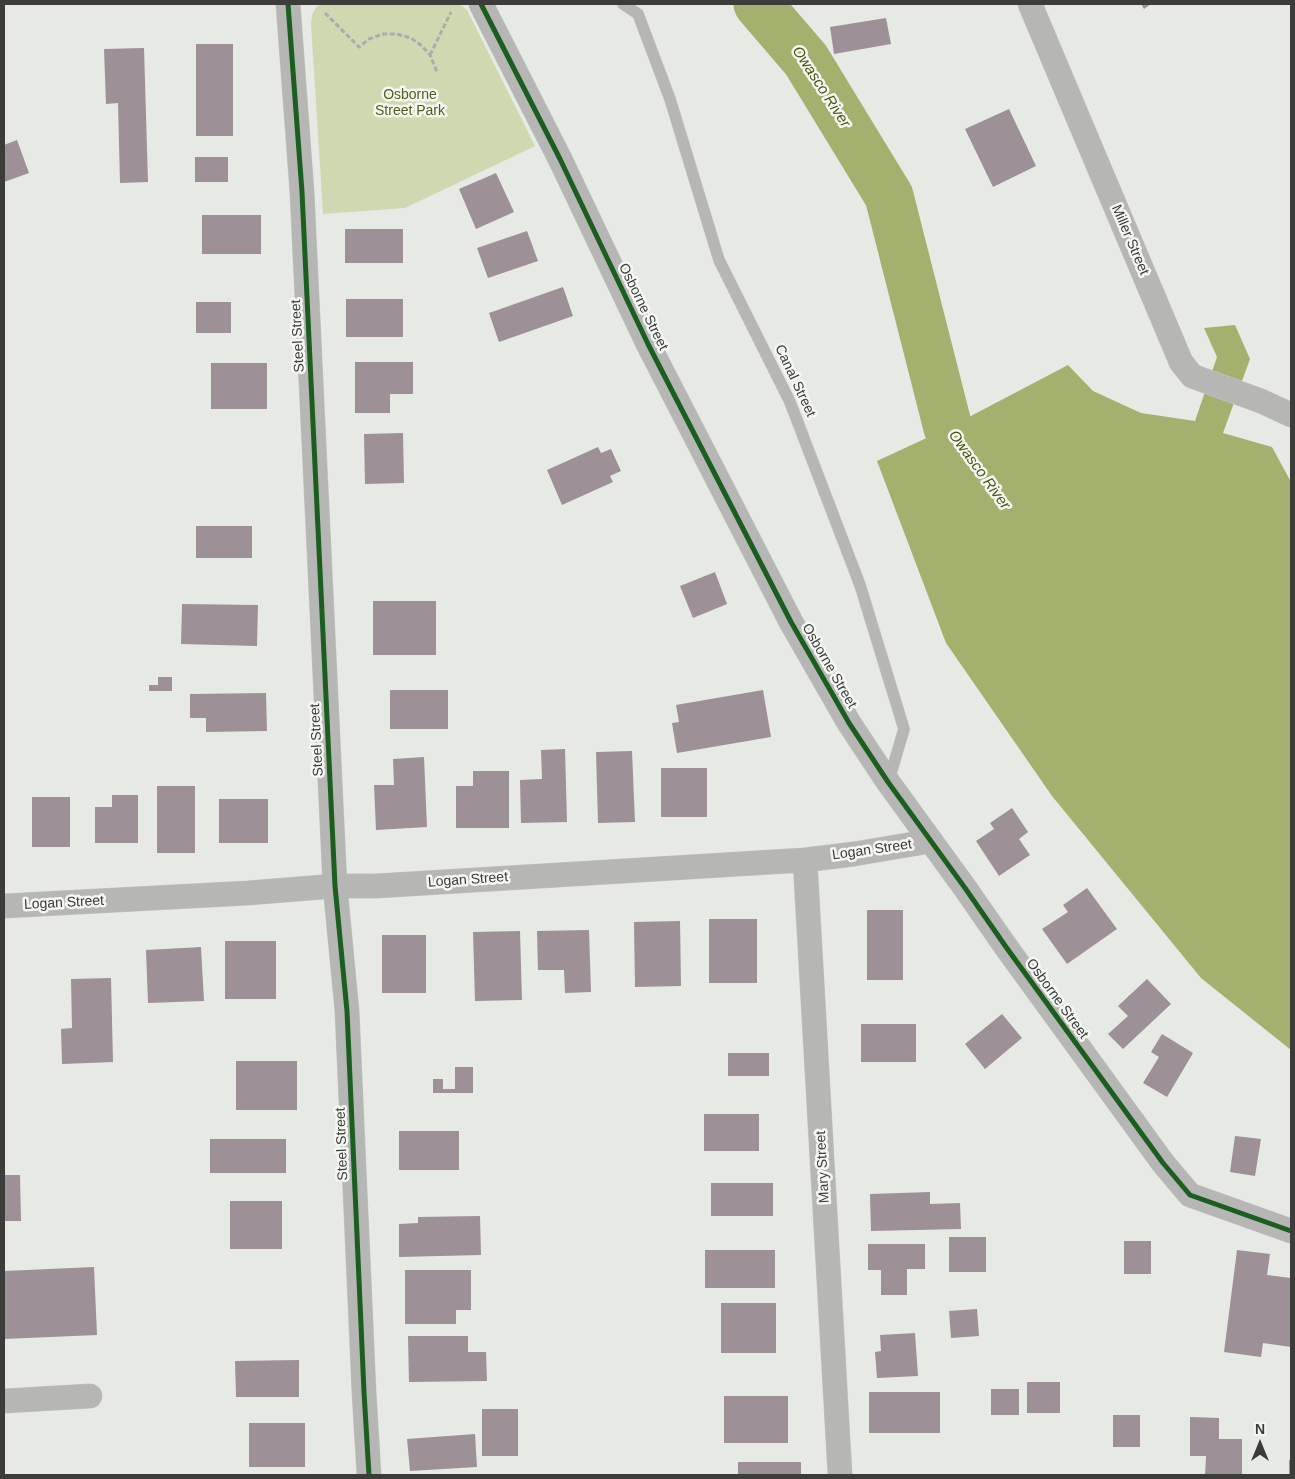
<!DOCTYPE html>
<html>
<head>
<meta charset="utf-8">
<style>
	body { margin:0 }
	#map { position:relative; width:1295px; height:1479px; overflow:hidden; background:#e7e9e5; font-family:Helvetica,sans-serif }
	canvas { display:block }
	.frame { position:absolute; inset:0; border:5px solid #3c3c3a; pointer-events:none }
	.north { position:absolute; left:1235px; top:1419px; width:50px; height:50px; -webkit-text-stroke:4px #f5f7f2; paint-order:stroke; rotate:0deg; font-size:14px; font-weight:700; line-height:20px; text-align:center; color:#3c3c3a }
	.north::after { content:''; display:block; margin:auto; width:18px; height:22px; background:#3c3c3a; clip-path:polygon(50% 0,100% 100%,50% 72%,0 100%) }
</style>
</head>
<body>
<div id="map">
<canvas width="1295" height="1479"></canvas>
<div class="frame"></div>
<div class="north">N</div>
</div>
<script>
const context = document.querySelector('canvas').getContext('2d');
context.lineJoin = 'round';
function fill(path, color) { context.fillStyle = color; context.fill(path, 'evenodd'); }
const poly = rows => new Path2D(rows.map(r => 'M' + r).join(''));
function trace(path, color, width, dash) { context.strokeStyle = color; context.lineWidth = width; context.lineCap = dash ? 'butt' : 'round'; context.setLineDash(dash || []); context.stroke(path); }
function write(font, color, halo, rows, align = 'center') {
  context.font = font + ' Helvetica,sans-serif'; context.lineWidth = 5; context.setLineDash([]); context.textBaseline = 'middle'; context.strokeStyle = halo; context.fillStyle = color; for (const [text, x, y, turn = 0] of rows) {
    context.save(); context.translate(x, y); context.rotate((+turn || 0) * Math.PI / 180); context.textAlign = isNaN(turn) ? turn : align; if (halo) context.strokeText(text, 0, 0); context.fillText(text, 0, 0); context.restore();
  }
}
fill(poly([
	[323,4,461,5,467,10,535,146,405,208,323,214,311,24,312,15,317,6]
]), '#cfd8b1');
fill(poly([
	[1235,325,1250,359,1223,433,1272,447,1291,482,1291,1050,1201,978,1052,796,946,643,877,461,948,428,1068,365,1093,391,1141,413,1195,421,1217,357,1204,328]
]), '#a4b06d');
trace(poly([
	[758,4,806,60,889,196,948,428,988,482]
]), '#a4b06d', 49);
fill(poly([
	[1141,4,1151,4,1144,9],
	[886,18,891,44,834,54,830,27],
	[196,44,233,44,233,136,196,136],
	[144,48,148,182,120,183,118,103,106,104,104,49],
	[1009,109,1036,166,993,187,965,129],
	[17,140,29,173,4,182,4,145],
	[195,157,228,157,228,182,195,182],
	[496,173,514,212,476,229,459,189],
	[202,215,261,215,261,254,202,254],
	[345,229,403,229,403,263,345,263],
	[527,231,538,261,488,278,477,248],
	[563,287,573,316,499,342,489,313],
	[346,299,403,299,403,337,346,337],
	[196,302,231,302,231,333,196,333],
	[355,362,413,362,413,394,390,394,390,413,355,413],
	[211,363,267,363,267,409,211,409],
	[403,433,404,483,365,484,364,434],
	[598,447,601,453,611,449,621,471,610,476,613,482,562,505,547,470],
	[196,526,252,526,252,558,196,558],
	[715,572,727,604,693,618,680,586],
	[373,601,436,601,436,655,373,655],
	[182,604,258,605,257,646,181,644],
	[158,677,172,677,172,691,149,691,149,685,158,685],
	[390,690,448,690,448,729,390,729],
	[763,690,771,737,677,753,672,723,679,722,676,705],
	[266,693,267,731,206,732,206,718,190,718,190,694],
	[565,749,567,822,521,823,520,780,542,779,541,750],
	[632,751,635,822,598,823,596,752],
	[424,757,427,827,376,830,374,785,394,785,393,759],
	[661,768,707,768,707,817,661,817],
	[473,771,509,771,509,828,456,828,456,786,473,786],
	[157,786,195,786,195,853,157,853],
	[112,795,138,795,138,843,95,843,95,807,112,807],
	[32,797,70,797,70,847,32,847],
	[219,799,268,799,268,843,219,843],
	[1012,808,1028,832,1019,839,1030,855,999,876,976,841,994,829,990,823],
	[1087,888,1117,929,1067,964,1042,929,1068,912,1063,905],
	[867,910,903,910,903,980,867,980],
	[709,919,757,919,757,983,709,983],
	[680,921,681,986,635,987,634,922],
	[589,930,591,992,565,993,564,970,538,970,537,931],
	[520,931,522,1000,475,1001,473,932],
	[382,935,426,935,426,993,382,993],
	[225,941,276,941,276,999,225,999],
	[201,947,204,1001,148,1003,146,950],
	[111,978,113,1062,62,1064,61,1029,72,1028,71,979],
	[1147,979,1171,1004,1123,1049,1108,1034,1128,1016,1118,1006],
	[1002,1014,1022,1038,985,1069,965,1044],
	[861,1024,916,1024,916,1062,861,1062],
	[1162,1034,1193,1053,1167,1097,1143,1083,1159,1057,1151,1052],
	[728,1053,769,1053,769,1076,728,1076],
	[236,1061,297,1061,297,1110,236,1110],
	[455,1067,473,1067,473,1093,433,1093,433,1079,443,1079,443,1089,455,1089],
	[704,1114,759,1114,759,1151,704,1151],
	[399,1131,459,1131,459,1170,399,1170],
	[1235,1136,1261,1139,1255,1176,1230,1172],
	[210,1139,286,1139,286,1173,210,1173],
	[4,1175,20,1175,21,1221,4,1221],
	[711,1183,773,1183,773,1216,711,1216],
	[930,1192,930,1204,960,1203,961,1229,871,1231,870,1194],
	[230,1201,282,1201,282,1249,230,1249],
	[480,1216,481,1255,399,1257,399,1224,418,1223,418,1217],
	[949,1237,986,1237,986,1272,949,1272],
	[1124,1241,1151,1241,1151,1274,1124,1274],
	[868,1244,925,1244,925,1269,907,1269,907,1295,881,1295,881,1270,868,1270],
	[705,1250,775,1250,775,1288,705,1288],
	[1237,1250,1270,1254,1267,1275,1291,1278,1291,1347,1263,1343,1261,1357,1224,1352],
	[94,1267,97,1335,4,1339,4,1271],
	[405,1270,471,1270,471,1310,456,1310,456,1324,405,1324],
	[721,1303,776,1303,776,1353,721,1353],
	[977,1309,979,1336,951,1338,949,1311],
	[915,1333,918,1376,877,1378,875,1352,881,1351,880,1335],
	[408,1336,468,1336,468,1352,486,1352,487,1381,409,1382],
	[299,1360,299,1397,236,1397,235,1361],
	[1027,1382,1060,1382,1060,1413,1027,1413],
	[991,1389,1019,1389,1019,1415,991,1415],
	[869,1392,940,1392,940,1433,869,1433],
	[724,1396,788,1396,788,1443,724,1443],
	[482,1409,518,1409,518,1456,482,1456],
	[1113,1415,1140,1415,1140,1447,1113,1447],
	[1190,1417,1219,1418,1219,1439,1242,1439,1242,1475,1205,1475,1206,1456,1190,1456],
	[249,1423,305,1423,305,1467,249,1467],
	[475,1434,477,1467,410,1471,407,1439],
	[1289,1460,1291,1460,1291,1475,1289,1475],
	[738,1462,801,1462,801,1475,738,1475]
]), '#9d9097');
const lane = poly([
	[623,4,638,14,670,99,719,260,790,402,860,585,904,729,889,780]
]);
const street = poly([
	[288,4,302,192,335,886,347,1011,364,1392,369,1475],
	[481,4,560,159,648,344,791,622,849,723,888,782,965,888,1006,947,1163,1163,1190,1195,1291,1231],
	[1030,4,1181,362,1192,376,1261,401,1291,415],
	[805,860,840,1475],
	[4,906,248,893,335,886,376,886,805,860,854,854,931,841],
	[4,1401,90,1396]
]);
trace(lane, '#c5c6c4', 12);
trace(street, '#c5c6c4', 25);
trace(poly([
	[325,13,359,47,369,39,383,34,397,34,411,38,422,46,430,55,437,72],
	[430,55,451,12]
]), '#acacab', 3, [5, 2.5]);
trace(lane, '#b6b6b5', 11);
trace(street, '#b6b6b5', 24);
trace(poly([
	[288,4,302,192,335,886,347,1011,364,1392,369,1475],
	[481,4,560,159,648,344,791,622,849,723,888,782,965,888,1006,947,1163,1163,1190,1195,1291,1231]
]), '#1b5e20', 5);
write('14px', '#535e1b', '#f5f7f2', [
	["Osborne",410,95],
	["Street Park",410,111]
]);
write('14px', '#3c3c3a', '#f5f7f2', [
	["Miller Street",1130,240,67],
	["Osborne Street",643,307,64],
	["Steel Street",298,336,-93],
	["Canal Street",795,381,65],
	["Osborne Street",829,666,60],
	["Steel Street",317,740,-93],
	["Logan Street",872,850,-8],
	["Logan Street",468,880,-4],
	["Logan Street",64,903,-3],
	["Osborne Street",1057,999,54],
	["Steel Street",342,1144,-92],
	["Mary Street",823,1167,-93]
]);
write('italic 15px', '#4a5510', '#f5f7f2', [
	["Owasco River",821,87,57],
	["Owasco River",979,470,54]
]);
</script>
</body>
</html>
